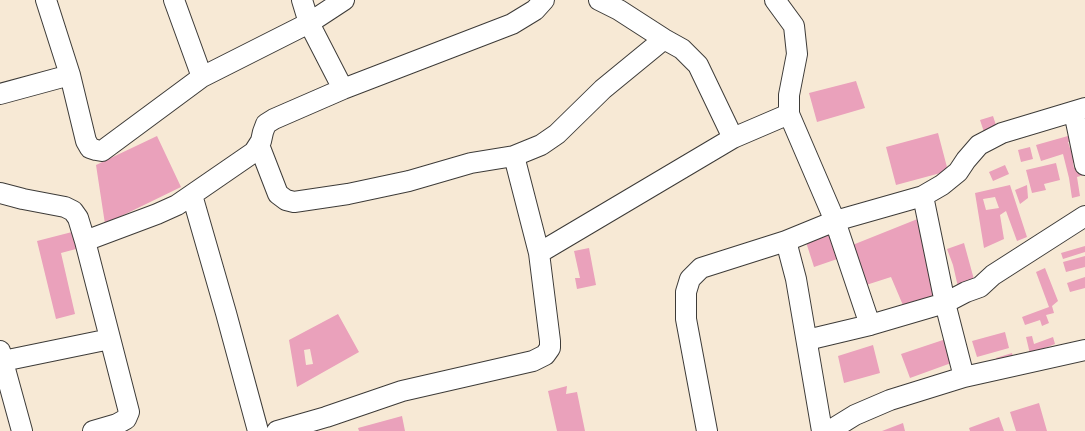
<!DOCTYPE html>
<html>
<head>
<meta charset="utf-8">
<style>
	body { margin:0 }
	canvas { display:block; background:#f7e9d5 }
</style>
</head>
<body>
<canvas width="1085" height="431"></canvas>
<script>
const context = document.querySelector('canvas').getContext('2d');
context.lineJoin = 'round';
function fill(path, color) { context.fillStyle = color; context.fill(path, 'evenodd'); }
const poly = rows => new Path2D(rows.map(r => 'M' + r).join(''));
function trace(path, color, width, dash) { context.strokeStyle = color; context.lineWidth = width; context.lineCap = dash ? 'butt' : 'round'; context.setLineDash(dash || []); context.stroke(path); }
fill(poly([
	[856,81,865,108,817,122,809,93],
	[993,116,998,131,985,135,980,120],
	[938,133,948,171,896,185,886,147],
	[1075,134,1076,140,1068,142,1070,148,1078,146,1081,161,1073,163,1074,168,1081,166,1084,175,1077,177,1080,196,1072,198,1069,178,1063,154,1041,161,1036,145],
	[157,136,181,187,105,224,96,165],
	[1030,147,1033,159,1021,162,1018,150],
	[1056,163,1060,180,1044,184,1046,190,1032,193,1026,170],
	[1005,165,1009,174,993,181,989,172],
	[1010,185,1027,237,1017,241,1006,211,1000,215,1004,239,984,248,975,193],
	[995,197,999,208,986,210,983,199],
	[1027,185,1028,198,1020,204,1015,190],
	[920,218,941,297,905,310,891,277,863,286,850,246],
	[72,232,76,249,61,253,75,314,56,319,37,241],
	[835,233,843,257,814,267,806,242],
	[964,243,975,283,958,287,953,265,947,249],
	[1085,246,1085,252,1063,259,1061,253],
	[589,248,596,285,577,289,575,278,580,278,574,251],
	[1085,256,1085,267,1066,272,1063,262],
	[1045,268,1058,301,1052,306,1054,313,1046,315,1049,323,1042,326,1040,320,1025,325,1022,317,1049,307,1036,272],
	[1085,277,1085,288,1070,292,1067,283],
	[338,314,359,352,297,387,289,340],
	[310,349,313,364,306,365,304,350],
	[1005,332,1009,348,977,357,972,341],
	[1032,336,1034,344,1053,337,1055,344,1030,354,1026,337],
	[946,339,954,362,910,378,901,354],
	[873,345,880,373,844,383,838,356],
	[1012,353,1014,361,999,365,996,358],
	[567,386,566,394,577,392,585,431,557,431,548,391],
	[1039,403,1047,431,1016,431,1010,412],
	[402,416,405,431,359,431,358,428],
	[999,417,1004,431,970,431,969,428],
	[903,423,905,431,882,431]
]), '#eaa1bb');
const street = poly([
	[46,0,70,75,86,141,90,148,96,150,102,151,202,77,309,23,344,0],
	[174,0,202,77],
	[302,0,309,23,343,89],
	[599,0,619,10,664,39,682,49,698,65,733,138],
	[775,0,794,26,797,54,789,95,789,114,835,221,870,325],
	[0,94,70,75],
	[1074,112,1085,165],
	[259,145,278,194,286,200,294,202,348,194,409,181,471,163,514,156,541,145,557,134,603,89,664,39],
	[514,156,539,253],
	[0,193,23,199,65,207,73,211,78,218,85,241,129,412,126,419,117,424,93,431],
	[192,195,226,313,258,431],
	[923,196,945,303,964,377],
	[85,241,157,214,177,205,254,152,261,141,263,132,266,124,274,119,343,89,512,24,535,10,544,0],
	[786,241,796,279,822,431],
	[807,340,870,325,945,303,966,292,980,287,993,275,1085,216],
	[0,351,22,431],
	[3,361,110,339],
	[277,431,326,417,402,391,533,361,545,355,550,348,550,341,539,253,733,138,789,114],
	[707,431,686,319,686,292,690,279,701,268,786,241,835,221,923,196,942,185,958,172,966,160,979,145,1002,133,1085,108],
	[829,431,855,415,890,400,964,377,1085,350]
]);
trace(street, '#3d3b38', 22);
trace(street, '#fff', 20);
</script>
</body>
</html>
